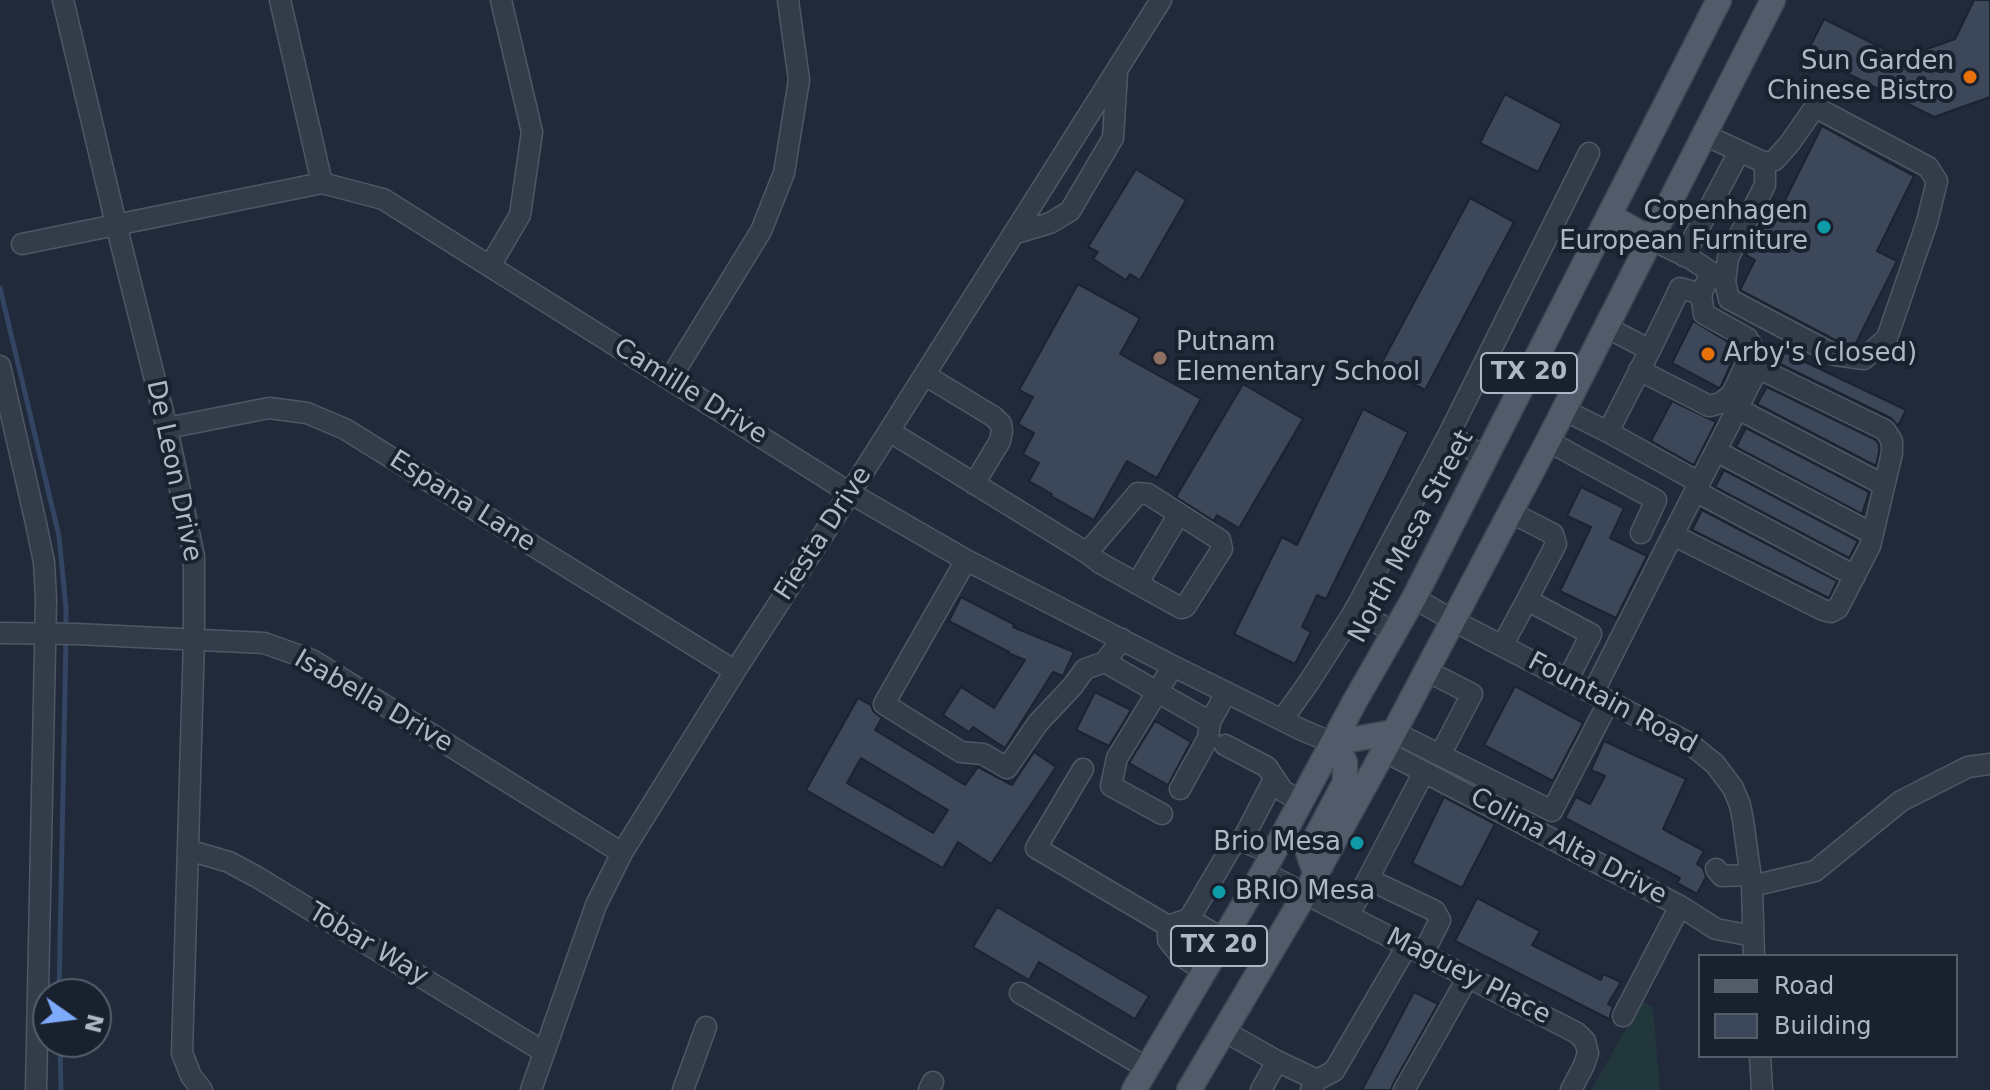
<!DOCTYPE html>
<html>
<head>
<meta charset="utf-8">
<style>
	body { margin:0 }
	#map { position:relative; width:1990px; height:1090px; overflow:hidden; background:#202a3a; font-family:"DejaVu Sans",sans-serif }
	canvas { display:block }
	.legend { position:absolute; left:1698px; top:954px; width:260px; height:104px; box-sizing:border-box; background:#19212f; border:2px solid #555d6b; margin:0; padding:10px 14px; list-style:none; font-size:24px; color:#afb7c6 }
	.legend li { display:flex; align-items:center; gap:16px; height:40px }
	.legend b { width:40px; border:2px solid #555d6b }
	.north { position:absolute; left:32px; top:978px; width:80px; height:80px; box-sizing:border-box; background:#19212f; border:2px solid #555d6b; border-radius:50%; rotate:104deg; font-size:22px; font-weight:700; line-height:32px; text-align:center; color:#afb7c6 }
	.north::after { content:''; display:block; margin:auto; width:28px; height:36px; background:#7eaafc; clip-path:polygon(50% 0,100% 100%,50% 72%,0 100%) }
</style>
</head>
<body>
<div id="map">
<canvas width="1990" height="1090"></canvas>
<ul class="legend">
<li><b style="height:10px;background:#525b6a"></b>Road</li>
<li><b style="height:22px;background:#3c4859"></b>Building</li>
</ul>
<div class="north">N</div>
</div>
<script>
const context = document.querySelector('canvas').getContext('2d');
context.lineJoin = 'round';
function fill(path, color) { context.fillStyle = color; context.fill(path, 'evenodd'); }
const poly = rows => new Path2D(rows.map(r => 'M' + r).join(''));
function trace(path, color, width, dash) { context.strokeStyle = color; context.lineWidth = width; context.lineCap = dash ? 'butt' : 'round'; context.setLineDash(dash || []); context.stroke(path); }
function write(font, color, halo, rows, align = 'center') {
  context.font = font + ' "DejaVu Sans",sans-serif'; context.lineWidth = 8; context.setLineDash([]); context.textBaseline = 'middle'; context.strokeStyle = halo; context.fillStyle = color; for (const [text, x, y, turn = 0] of rows) {
    context.save(); context.translate(x, y); context.rotate((+turn || 0) * Math.PI / 180); context.textAlign = isNaN(turn) ? turn : align; if (halo) context.strokeText(text, 0, 0); context.fillText(text, 0, 0); context.restore();
  }
}
fill(poly([
	[1642,1001,1653,1007,1660,1090,1591,1090]
]), '#22373b');
trace(poly([
	[0,288,59,536,66,608,66,629],
	[59,994,66,639],
	[60,1042,61,1090]
]), '#334562', 5);
const building = poly([
	[1974,0,1990,0,1990,97,1934,117,1807,53,1824,19,1902,58,1955,39,1974,0],
	[1505,94,1562,124,1538,172,1480,143,1505,94],
	[1822,126,1914,176,1877,251,1897,261,1855,345,1839,342,1740,290,1755,260,1746,255,1773,199,1783,204,1822,126],
	[1136,169,1186,200,1140,280,1130,274,1126,280,1093,259,1098,252,1088,247,1136,169],
	[1470,198,1514,222,1425,390,1380,366,1470,198],
	[1078,284,1140,318,1120,354,1201,399,1157,478,1127,461,1094,520,1051,496,1052,494,1029,481,1039,463,1023,454,1034,433,1018,424,1033,397,1019,390,1078,284],
	[1693,321,1738,348,1721,386,1719,388,1672,363,1693,321],
	[1778,349,1906,410,1898,426,1891,418,1772,360,1778,349],
	[1243,384,1303,419,1239,528,1217,515,1214,521,1176,497,1243,384],
	[1767,387,1876,440,1879,445,1879,451,1876,466,1757,404,1767,387],
	[1672,401,1716,422,1694,465,1651,441,1672,401],
	[1363,409,1408,432,1326,599,1317,595,1302,627,1311,632,1295,664,1234,634,1282,537,1297,545,1363,409],
	[1746,428,1869,492,1862,514,1736,447,1746,428],
	[1724,470,1858,541,1849,558,1715,487,1724,470],
	[1581,487,1624,508,1610,538,1647,556,1616,618,1560,591,1591,527,1567,516,1581,487],
	[1702,510,1837,581,1829,598,1692,530,1702,510],
	[961,597,1015,625,1013,627,1074,652,1063,676,1053,672,1005,748,973,727,969,732,943,715,961,687,994,708,1025,660,1008,653,1009,652,949,621,961,597],
	[1515,686,1583,723,1553,781,1484,745,1515,686],
	[1095,692,1131,710,1109,746,1076,730,1095,692],
	[858,698,871,705,873,711,882,718,875,730,965,785,978,767,1012,785,1034,752,1056,767,991,864,958,842,943,868,806,790,858,698],
	[861,758,948,810,933,833,847,783,861,758],
	[1155,721,1191,742,1168,785,1129,763,1155,721],
	[1604,741,1686,779,1663,829,1704,851,1697,864,1703,868,1706,877,1697,894,1677,883,1680,878,1565,818,1576,797,1590,804,1605,776,1591,770,1604,741],
	[1444,797,1495,824,1462,888,1412,863,1444,797],
	[1477,898,1540,931,1532,945,1601,980,1603,974,1621,982,1608,1004,1613,1007,1610,1016,1611,1020,1455,941,1477,898],
	[997,907,1149,996,1135,1019,1039,962,1029,980,973,947,997,907],
	[1414,992,1438,1004,1393,1084,1391,1090,1362,1090,1414,992]
]);
fill(building, '#3c4859');
trace(building, '#1b2331', 2);
const minor = poly([
	[63,0,116,224,167,428,194,556,194,639,182,1053,191,1076,202,1090],
	[280,0,322,183],
	[1705,135,1765,163,1775,160,1790,143,1815,107,1928,167,1937,181,1927,222,1887,338,1864,359,1835,355,1729,299,1725,282,1728,258,1765,185,1765,163],
	[1013,234,1050,223,1070,211,1113,138,1117,73],
	[1652,240,1690,258,1722,280],
	[22,244,322,183,383,199,850,493,966,560,1173,666,1302,730,1333,743],
	[1684,256,1739,152],
	[490,266,520,215,532,132,501,0],
	[1650,350,1680,288,1701,294],
	[0,366,35,519,44,562,46,599,36,1090],
	[1639,370,1709,406,1721,403,1732,394,1751,353,1751,344,1747,338,1704,314,1701,294,1711,273],
	[925,375,994,417,1001,424,1002,431,1000,441,974,484],
	[670,379,761,231,784,173,799,80,788,0],
	[1738,409,1884,485],
	[1564,410,1608,432,1650,350,1606,327],
	[167,428,269,408,307,413,345,429,735,671],
	[889,431,1087,553,1100,563,1181,608,1185,607,1222,549,1220,540,1148,494,1138,493,1087,553],
	[1608,432,1700,483],
	[1548,441,1656,500,1641,533],
	[1716,451,1873,534],
	[1485,458,1449,434,1589,153],
	[1695,491,1855,576],
	[1510,512,1553,534,1556,544,1527,600],
	[966,560,884,704,961,752,983,754,1007,768,1038,723,1072,687,1085,669,1105,662,1122,639],
	[1137,584,1179,514],
	[1414,598,1454,621,1689,743,1715,764,1733,788,1740,805,1743,820,1752,886,1754,956],
	[1355,609,1394,633],
	[0,633,76,634,264,643,312,660,622,853],
	[1502,646,1527,600,1591,634,1568,679],
	[1105,662,1210,722],
	[1427,671,1472,694,1440,755],
	[1593,693,1662,556,1758,368,1885,430,1892,441,1892,453,1870,546,1838,608,1831,612,1823,610,1673,535],
	[1282,720,1309,682,1354,612,1449,434],
	[1394,732,1552,811,1609,701],
	[1225,745,1267,767,1283,791,1302,802],
	[1384,751,1680,906,1716,929,1753,936],
	[1083,769,1036,848,1168,926],
	[1180,789,1208,738,1210,722,1226,693],
	[1162,814,1111,786,1117,758,1173,666],
	[1242,841,1274,779],
	[188,850,229,862,257,877,544,1052],
	[1716,869,1722,876,1750,875],
	[1263,872,1577,1033,1585,1041,1588,1053,1584,1065,1571,1090],
	[1368,879,1435,911,1440,920,1423,954],
	[1752,886,1815,871,1901,801,1968,767,1990,764],
	[1349,915,1424,772],
	[1189,919,1232,846,1242,841,1273,854],
	[1205,971,1181,956,1168,940,1168,926,1189,919,1223,939],
	[1020,993,1147,1068],
	[1623,1016,1680,906],
	[1224,1031,1277,1061,1317,1080],
	[1760,1056,1762,1090],
	[531,1090,596,905,622,853,735,671,850,493,1161,0],
	[683,1090,706,1027],
	[929,1090,933,1082],
	[1261,1090,1277,1061],
	[1311,1090,1317,1080,1334,1071,1407,946],
	[1404,1090,1468,977]
]);
const major = poly([
	[1610,216,1652,240],
	[1333,743,1394,732],
	[1316,875,1308,852,1345,782,1345,762,1333,743],
	[1134,1090,1263,872,1355,701,1414,598,1719,0],
	[1189,1090,1305,894,1384,751,1548,441,1773,0]
]);
trace(minor, '#4f5765', 23);
trace(major, '#3d4553', 27);
trace(minor, '#343c4a', 20);
trace(major, '#525b6a', 24);
for (const [x, y, r, color] of [
	[1970,77,8,"#e8710a"],
	[1824,227,8,"#0f9aa8"],
	[1708,354,8,"#e8710a"],
	[1160,358,8,"#8d6e63"],
	[1357,843,8,"#0f9aa8"],
	[1219,892,8,"#0f9aa8"]
]) { const dot = new Path2D(); dot.arc(x, y, r, 0, 2 * Math.PI); context.fillStyle = color; context.fill(dot); trace(dot, '#19212f', 3); }
for (const [x, y, w] of [
	[1529,373,96],
	[1219,946,96]
]) { const box = new Path2D(); box.roundRect(x - w / 2, y - 20, w, 40, 6); context.fillStyle = '#19212f'; context.fill(box); trace(box, '#afb7c6', 2); }
write('bold 24px', '#afb7c6', null, [
	["TX 20",1529,373],
	["TX 20",1219,946]
]);
write('26px', '#afb7c6', '#19212f', [
	["Sun Garden",1954,62],
	["Chinese Bistro",1954,92],
	["Copenhagen",1808,212],
	["European Furniture",1808,242],
	["Putnam",1176,343,"left"],
	["Elementary School",1176,373,"left"],
	["Arby's (closed)",1724,354,"left"],
	["Brio Mesa",1341,843],
	["BRIO Mesa",1235,892,"left"]
], 'right');
write('26px', '#afb7c6', '#19212f', [
	["Camille Drive",690,392,32],
	["De Leon Drive",173,471,78],
	["Espana Lane",462,502,32],
	["Fiesta Drive",824,534,-57],
	["North Mesa Street",1412,537,-62],
	["Isabella Drive",373,702,30],
	["Fountain Road",1612,704,28],
	["Colina Alta Drive",1568,847,28],
	["Tobar Way",368,945,31],
	["Maguey Place",1468,977,27]
]);
</script>
</body>
</html>
